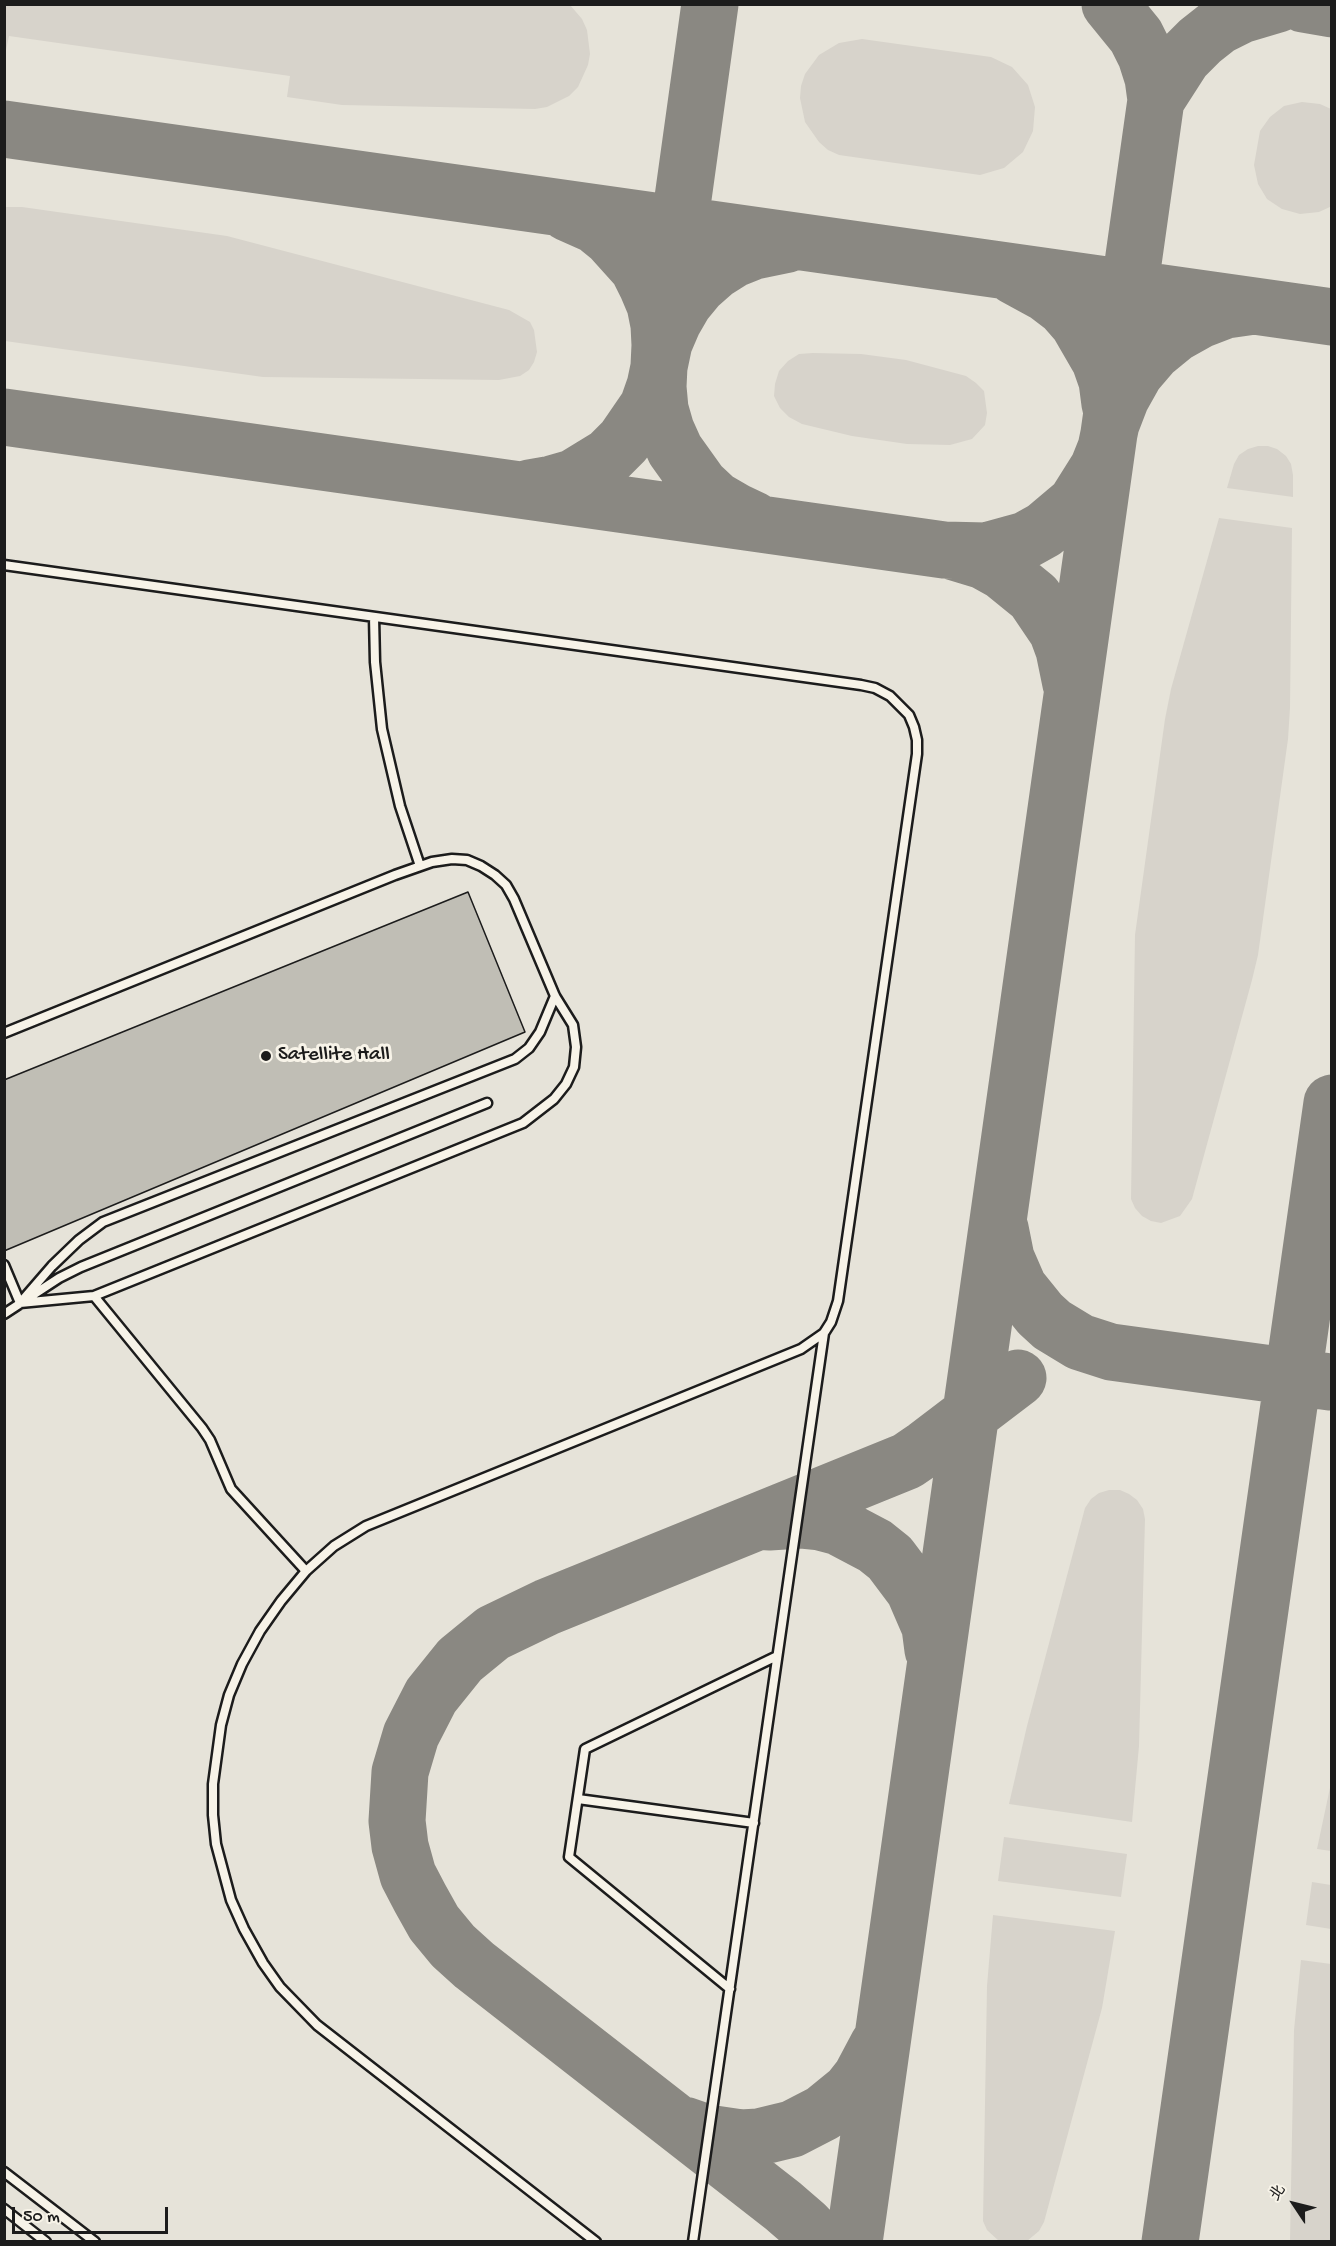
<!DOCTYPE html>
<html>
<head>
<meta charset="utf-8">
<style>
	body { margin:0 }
	#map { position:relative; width:1336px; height:2246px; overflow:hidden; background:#f7f3e8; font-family:"Gochi Hand","LXGW WenKai TC",sans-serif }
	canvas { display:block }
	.frame { position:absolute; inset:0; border:6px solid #1c1c1c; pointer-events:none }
	.north { position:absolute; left:1264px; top:2174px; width:60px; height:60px; -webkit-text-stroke:4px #f7f3e8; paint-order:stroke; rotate:305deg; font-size:16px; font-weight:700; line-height:24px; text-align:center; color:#1c1c1c }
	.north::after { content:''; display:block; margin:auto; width:21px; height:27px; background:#1c1c1c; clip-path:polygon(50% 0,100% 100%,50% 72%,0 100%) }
	.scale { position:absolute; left:12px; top:2207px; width:156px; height:27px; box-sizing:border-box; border:3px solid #1c1c1c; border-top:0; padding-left:8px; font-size:18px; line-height:21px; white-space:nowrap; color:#1c1c1c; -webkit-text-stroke:4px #f7f3e8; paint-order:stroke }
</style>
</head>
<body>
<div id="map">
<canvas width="1336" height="2246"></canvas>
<div class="frame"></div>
<div class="north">北</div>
<div class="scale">50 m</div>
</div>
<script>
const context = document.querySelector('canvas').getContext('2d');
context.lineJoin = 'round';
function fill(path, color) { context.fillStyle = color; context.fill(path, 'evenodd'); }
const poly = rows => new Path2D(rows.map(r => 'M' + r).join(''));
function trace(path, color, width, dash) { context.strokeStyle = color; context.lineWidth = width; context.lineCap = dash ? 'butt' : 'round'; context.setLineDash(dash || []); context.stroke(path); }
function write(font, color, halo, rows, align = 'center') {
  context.font = font + ' "Gochi Hand",sans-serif'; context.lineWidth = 6; context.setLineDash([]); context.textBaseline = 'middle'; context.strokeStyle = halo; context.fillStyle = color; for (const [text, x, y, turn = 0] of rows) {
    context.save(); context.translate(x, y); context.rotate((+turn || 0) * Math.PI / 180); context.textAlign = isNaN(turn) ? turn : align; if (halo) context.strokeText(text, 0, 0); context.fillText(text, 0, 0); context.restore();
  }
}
fill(poly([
	[5,5,1331,5,1331,2241,5,2242]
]), '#e6e3d9');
fill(poly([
	[4,5,570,5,582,19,587,30,590,54,588,65,578,87,569,96,547,107,535,109,342,105,287,97,290,76,9,36,5,55],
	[862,39,991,57,1012,67,1028,85,1035,107,1033,131,1023,152,1004,168,980,175,839,155,828,150,819,142,805,122,800,98,801,86,805,74,819,55,839,43],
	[1302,102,1320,104,1331,109,1332,206,1319,212,1300,214,1282,209,1267,199,1258,184,1254,165,1260,131,1270,117,1284,106],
	[5,207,22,207,227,236,509,310,530,322,534,330,537,352,534,362,529,370,520,376,499,380,263,377,5,341],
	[813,353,861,354,906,360,966,376,976,383,984,391,987,413,985,425,972,439,950,445,907,444,852,436,802,424,789,417,780,408,774,396,775,384,779,371,788,361,799,354],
	[1258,446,1268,446,1277,449,1286,456,1291,464,1293,475,1293,497,1227,488,1234,464,1239,455,1248,449],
	[1219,518,1292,528,1290,708,1288,739,1258,955,1252,980,1192,1199,1180,1216,1161,1223,1151,1221,1142,1216,1135,1208,1131,1199,1135,935,1165,719,1171,689],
	[1109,1490,1120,1490,1129,1494,1137,1500,1143,1509,1145,1519,1139,1746,1132,1822,1009,1804,1027,1726,1085,1508,1091,1499,1099,1493],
	[1331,1783,1331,1851,1317,1849],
	[1004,1837,1127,1854,1121,1897,998,1881],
	[1312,1882,1331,1885,1331,1929,1306,1925],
	[993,1915,1115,1931,1102,2008,1044,2222,1039,2231,1027,2241,999,2241,987,2230,983,2221,987,1986],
	[1301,1960,1331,1964,1331,2241,1290,2241,1294,2030]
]), '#d7d3cb');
trace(poly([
	[1303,4,1332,9],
	[1156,100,1183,58,1200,41,1219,26,1241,15,1278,4],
	[4,129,1332,317],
	[568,213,595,225,611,238,638,268,647,286,655,305,659,325,660,345,658,387,660,409,666,430,675,450,700,485,716,500,735,511,754,520],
	[674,263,710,4],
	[1014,276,1047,294,1064,307,1078,323,1100,361,1107,381,1110,404],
	[4,417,944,550,986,551,1026,540,1044,530,1076,503,1098,468,1106,448,1111,424,1121,398,1135,373,1153,352,1175,334,1200,320,1226,310,1254,306],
	[529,488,552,484,573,478,609,456,624,441,648,406,655,386,664,343,673,322,684,303,698,286,715,271,734,259,754,251,788,244],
	[951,551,984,561,1002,571,1034,597,1057,631,1064,650,1071,684],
	[1000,1228,1006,1258,1019,1288,1040,1314,1052,1325,1080,1342,1111,1352,1330,1382],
	[769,1522,800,1520,820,1522,839,1527,875,1546,890,1558,914,1590,930,1627,933,1650],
	[684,2125,707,2133,741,2138,759,2137,792,2129,823,2113,850,2091,861,2077,878,2045],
	[821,2242,805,2225,783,2206,474,1965,453,1946,434,1923,420,1898,408,1875,400,1846,397,1821,400,1772,411,1735,431,1696,460,1660,493,1633,547,1607,907,1461,926,1448,1018,1378],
	[854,2242,1156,100,1153,78,1146,56,1136,36,1110,4],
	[1170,2242,1332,1103]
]), '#8a8882', 57);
const building = poly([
	[468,892,525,1032,4,1251,4,1080,468,892]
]);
fill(building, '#c0beb5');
trace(building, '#1c1c1c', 1.5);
const lane = poly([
	[4,565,861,685,875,688,890,696,909,715,914,727,917,740,917,754,838,1301,831,1322,824,1333,801,1349,366,1526,334,1546,306,1571,281,1601,260,1631,242,1664,229,1695,221,1725,213,1784,213,1815,216,1844,231,1900,244,1929,263,1963,280,1987,317,2025,596,2242],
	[374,617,375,662,382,729,400,806,420,866],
	[4,1033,395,875,432,862,452,859,467,860,481,866,495,875,506,885,514,899,555,996,573,1025,576,1047,574,1067,566,1084,554,1099,523,1123,94,1296,20,1303],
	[4,1265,20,1303],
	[94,1296,202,1428,210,1440,231,1489,306,1571],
	[20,1303,52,1266,79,1240,103,1222,515,1059,529,1048,540,1032,555,996],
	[4,1314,59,1278,81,1267,487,1103],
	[578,1799,754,1823],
	[730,1989,569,1857,585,1749,777,1656],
	[4,2172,95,2242],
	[4,2209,46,2242],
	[693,2242,824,1333]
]);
trace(lane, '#1c1c1c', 13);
trace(lane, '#f7f3e8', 8);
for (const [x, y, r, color] of [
	[266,1056,6,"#1c1c1c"]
]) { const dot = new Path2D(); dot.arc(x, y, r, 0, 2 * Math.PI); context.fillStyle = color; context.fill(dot); trace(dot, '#f7f3e8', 2); }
write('21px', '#1c1c1c', '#f7f3e8', [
	["Satellite Hall",278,1056]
], 'left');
</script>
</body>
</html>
